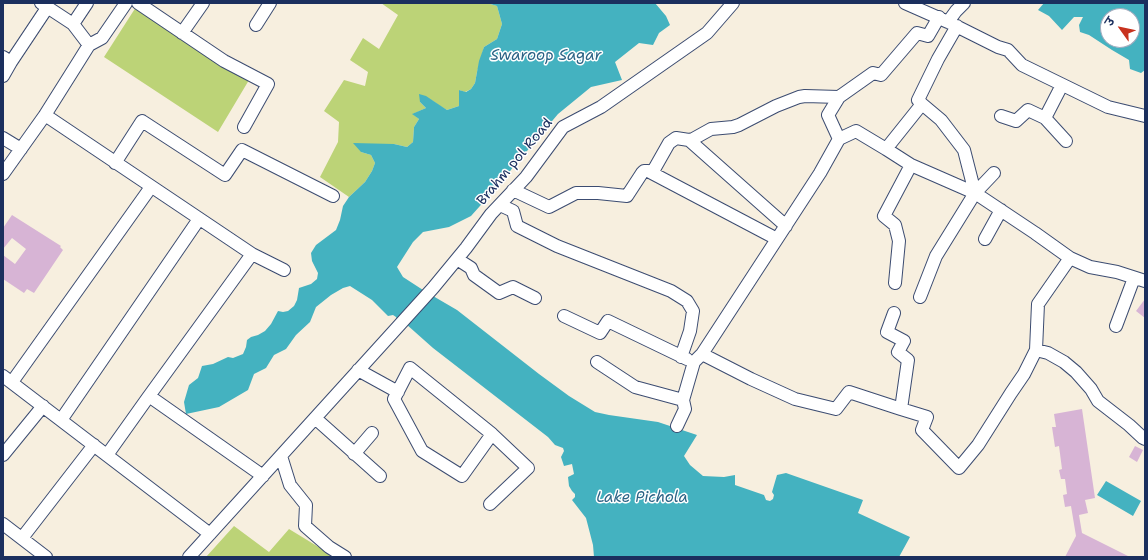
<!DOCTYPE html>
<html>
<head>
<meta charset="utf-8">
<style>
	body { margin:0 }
	#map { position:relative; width:1148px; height:560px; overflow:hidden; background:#f7efdf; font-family:"Shantell Sans","Playpen Sans Deva",sans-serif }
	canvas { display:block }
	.frame { position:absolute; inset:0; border:4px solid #1b2f5e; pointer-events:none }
	.north { position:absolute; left:1100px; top:8px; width:40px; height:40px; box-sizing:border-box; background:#fff; border:1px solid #a4acbf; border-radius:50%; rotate:303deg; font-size:11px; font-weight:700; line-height:16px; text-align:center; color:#1b2f5e }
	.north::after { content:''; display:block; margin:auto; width:14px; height:18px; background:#c8321e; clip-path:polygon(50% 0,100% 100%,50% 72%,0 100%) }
</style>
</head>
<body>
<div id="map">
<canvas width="1148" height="560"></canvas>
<div class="frame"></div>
<div class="north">उ</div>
</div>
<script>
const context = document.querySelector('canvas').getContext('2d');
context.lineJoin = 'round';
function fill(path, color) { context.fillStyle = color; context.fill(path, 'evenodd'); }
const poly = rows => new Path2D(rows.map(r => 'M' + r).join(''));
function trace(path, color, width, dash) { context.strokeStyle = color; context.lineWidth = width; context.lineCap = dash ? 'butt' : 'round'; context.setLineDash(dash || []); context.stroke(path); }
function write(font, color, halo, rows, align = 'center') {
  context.font = font + ' "Shantell Sans",sans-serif'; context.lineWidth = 3; context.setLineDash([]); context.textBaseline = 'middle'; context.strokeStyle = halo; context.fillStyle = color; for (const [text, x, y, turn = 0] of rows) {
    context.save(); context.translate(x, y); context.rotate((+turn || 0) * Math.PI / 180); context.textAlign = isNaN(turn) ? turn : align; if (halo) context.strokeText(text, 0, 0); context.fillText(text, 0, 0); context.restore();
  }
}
fill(poly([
	[381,3,487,3,497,6,502,24,497,39,484,47,477,72,475,83,471,89,465,92,459,90,459,106,447,110,440,106,433,101,420,95,420,102,426,108,413,114,419,119,414,127,413,142,407,147,394,144,361,152,371,155,375,163,372,171,365,182,349,197,320,177,338,142,339,122,324,111,344,80,365,86,368,72,350,60,363,38,379,49,398,15],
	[136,7,249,80,218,132,104,57],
	[234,526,269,552,289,529,335,557,206,557]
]), '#bcd377');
fill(poly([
	[487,3,655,3,666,16,670,25,659,33,653,45,639,43,615,62,622,80,591,87,558,114,527,151,516,163,505,178,471,216,449,227,423,232,413,242,397,267,403,277,423,290,397,319,396,317,393,315,388,316,372,300,350,286,343,288,331,295,316,307,310,322,296,335,286,349,274,355,266,368,254,374,248,390,219,407,186,414,184,402,189,385,198,378,202,366,213,364,228,357,233,358,243,354,246,347,247,340,251,337,258,335,265,331,271,324,278,311,283,312,288,311,294,306,297,300,299,288,311,284,317,279,318,273,312,261,311,253,316,245,336,230,340,220,343,206,349,197,365,182,372,171,375,163,371,155,361,152,353,143,394,144,407,147,413,142,414,127,419,119,412,114,426,108,420,102,419,94,426,96,447,110,459,106,459,90,466,92,471,89,475,83,479,61,484,47,497,39,502,24,497,6],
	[1044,3,1145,3,1145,70,1141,73,1130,69,1129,60,1112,50,1089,35,1080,32,1079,25,1083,17,1074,17,1062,30,1049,16,1038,10],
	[1108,16,1132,16,1132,40,1108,40],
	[433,296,457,310,539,374,569,396,595,412,609,415,658,422,697,435,684,456,690,465,703,476,724,477,735,475,735,485,764,495,766,500,770,501,773,499,774,495,772,492,777,475,786,473,863,500,858,513,910,537,899,557,594,557,593,545,586,518,572,500,575,497,575,494,572,491,569,486,568,477,574,474,572,464,564,466,561,457,564,451,563,448,555,445,548,437,433,348,406,324],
	[1106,481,1141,501,1133,516,1097,495]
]), '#44b2c0');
fill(poly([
	[12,215,61,246,60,247,63,250,34,293,27,289,24,293,3,279,3,255,15,264,26,249,12,238,3,249,3,228],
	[1145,299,1145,318,1136,311],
	[1082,409,1095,498,1085,500,1088,513,1079,515,1082,533,1130,557,1065,557,1076,536,1071,506,1065,507,1063,495,1067,494,1065,479,1061,479,1059,470,1062,469,1059,446,1055,447,1052,427,1056,427,1054,414],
	[1135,446,1143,450,1137,462,1129,457]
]), '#d7b4d5');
const minor = poly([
	[138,3,224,61,268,84,244,127],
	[905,3,948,22,998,47,1008,50,1022,65,1108,107,1145,116],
	[948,22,956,11,964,3],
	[73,24,87,3],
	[256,25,270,3],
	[182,33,203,3],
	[89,45,102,38,126,3],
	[3,57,11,62,3,76],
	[11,62,47,8],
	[922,104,941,120,964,150,975,193,1035,233,1070,258,1090,267,1117,272,1145,281],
	[45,115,252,254,149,396,263,476],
	[1001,116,1016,121,1028,110,1045,118,1062,85],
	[1045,118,1066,141],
	[3,138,21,149],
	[839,139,828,115,839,97,873,73,881,75,917,33,928,36,939,17],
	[689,140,786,226],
	[115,163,142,121,225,175,242,150,333,196],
	[911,165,975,193,936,256,920,297],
	[652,173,669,143,676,138,689,140,693,139,711,129,733,127,739,125,776,106,799,97,805,96,839,97],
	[3,174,45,115,79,61,89,45,73,24,41,3],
	[513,190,549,207,576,193,598,193,627,196,642,173,644,171,648,171,777,239],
	[975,193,994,173],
	[500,205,513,211,517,226,557,246,671,291,687,301,693,311,690,331,681,357],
	[985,239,1001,210],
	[252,254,284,270],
	[457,259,471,268,474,275,499,293,513,287,535,298],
	[895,283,899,241,895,225,884,216,911,165,886,149,922,104,918,100,938,59,957,26],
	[564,316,600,333,608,321,687,359],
	[1116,326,1134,278],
	[1036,350,1048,353,1064,362,1076,372,1091,389,1098,401,1129,425,1143,438,1145,439],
	[702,354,751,379,795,399,836,409,849,392,901,409,908,360,898,352,904,341,887,332,894,313],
	[597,362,635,387,683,400],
	[410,368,492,434,462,476,422,451,394,399,410,368],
	[358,370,398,392],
	[3,376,210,534],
	[12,382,151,187],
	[901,409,927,417,922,430,959,468,978,445,1011,393,1024,374,1036,350,1038,304,1070,258],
	[315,418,380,476],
	[61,420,199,219],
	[677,426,685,409,683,400,694,362,702,354,777,239,820,173,839,139,856,131,886,149],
	[354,454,372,433],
	[3,455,43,406],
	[107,455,149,396],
	[281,456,290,485,306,505,305,526,329,547,345,557],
	[490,504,528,468,492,434],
	[3,524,46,557],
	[22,538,94,445],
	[189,557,433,288,466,248,491,214,526,177,563,127,601,107,707,33,733,3]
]);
trace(minor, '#3c4c71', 14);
trace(minor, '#fff', 12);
write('14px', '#1b2f5e', '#fff', [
	["Brahm pol Road",515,162,-50]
]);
write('italic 15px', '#2b6385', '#fff', [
	["Swaroop Sagar",546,56],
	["Lake Pichola",642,498]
]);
</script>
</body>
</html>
